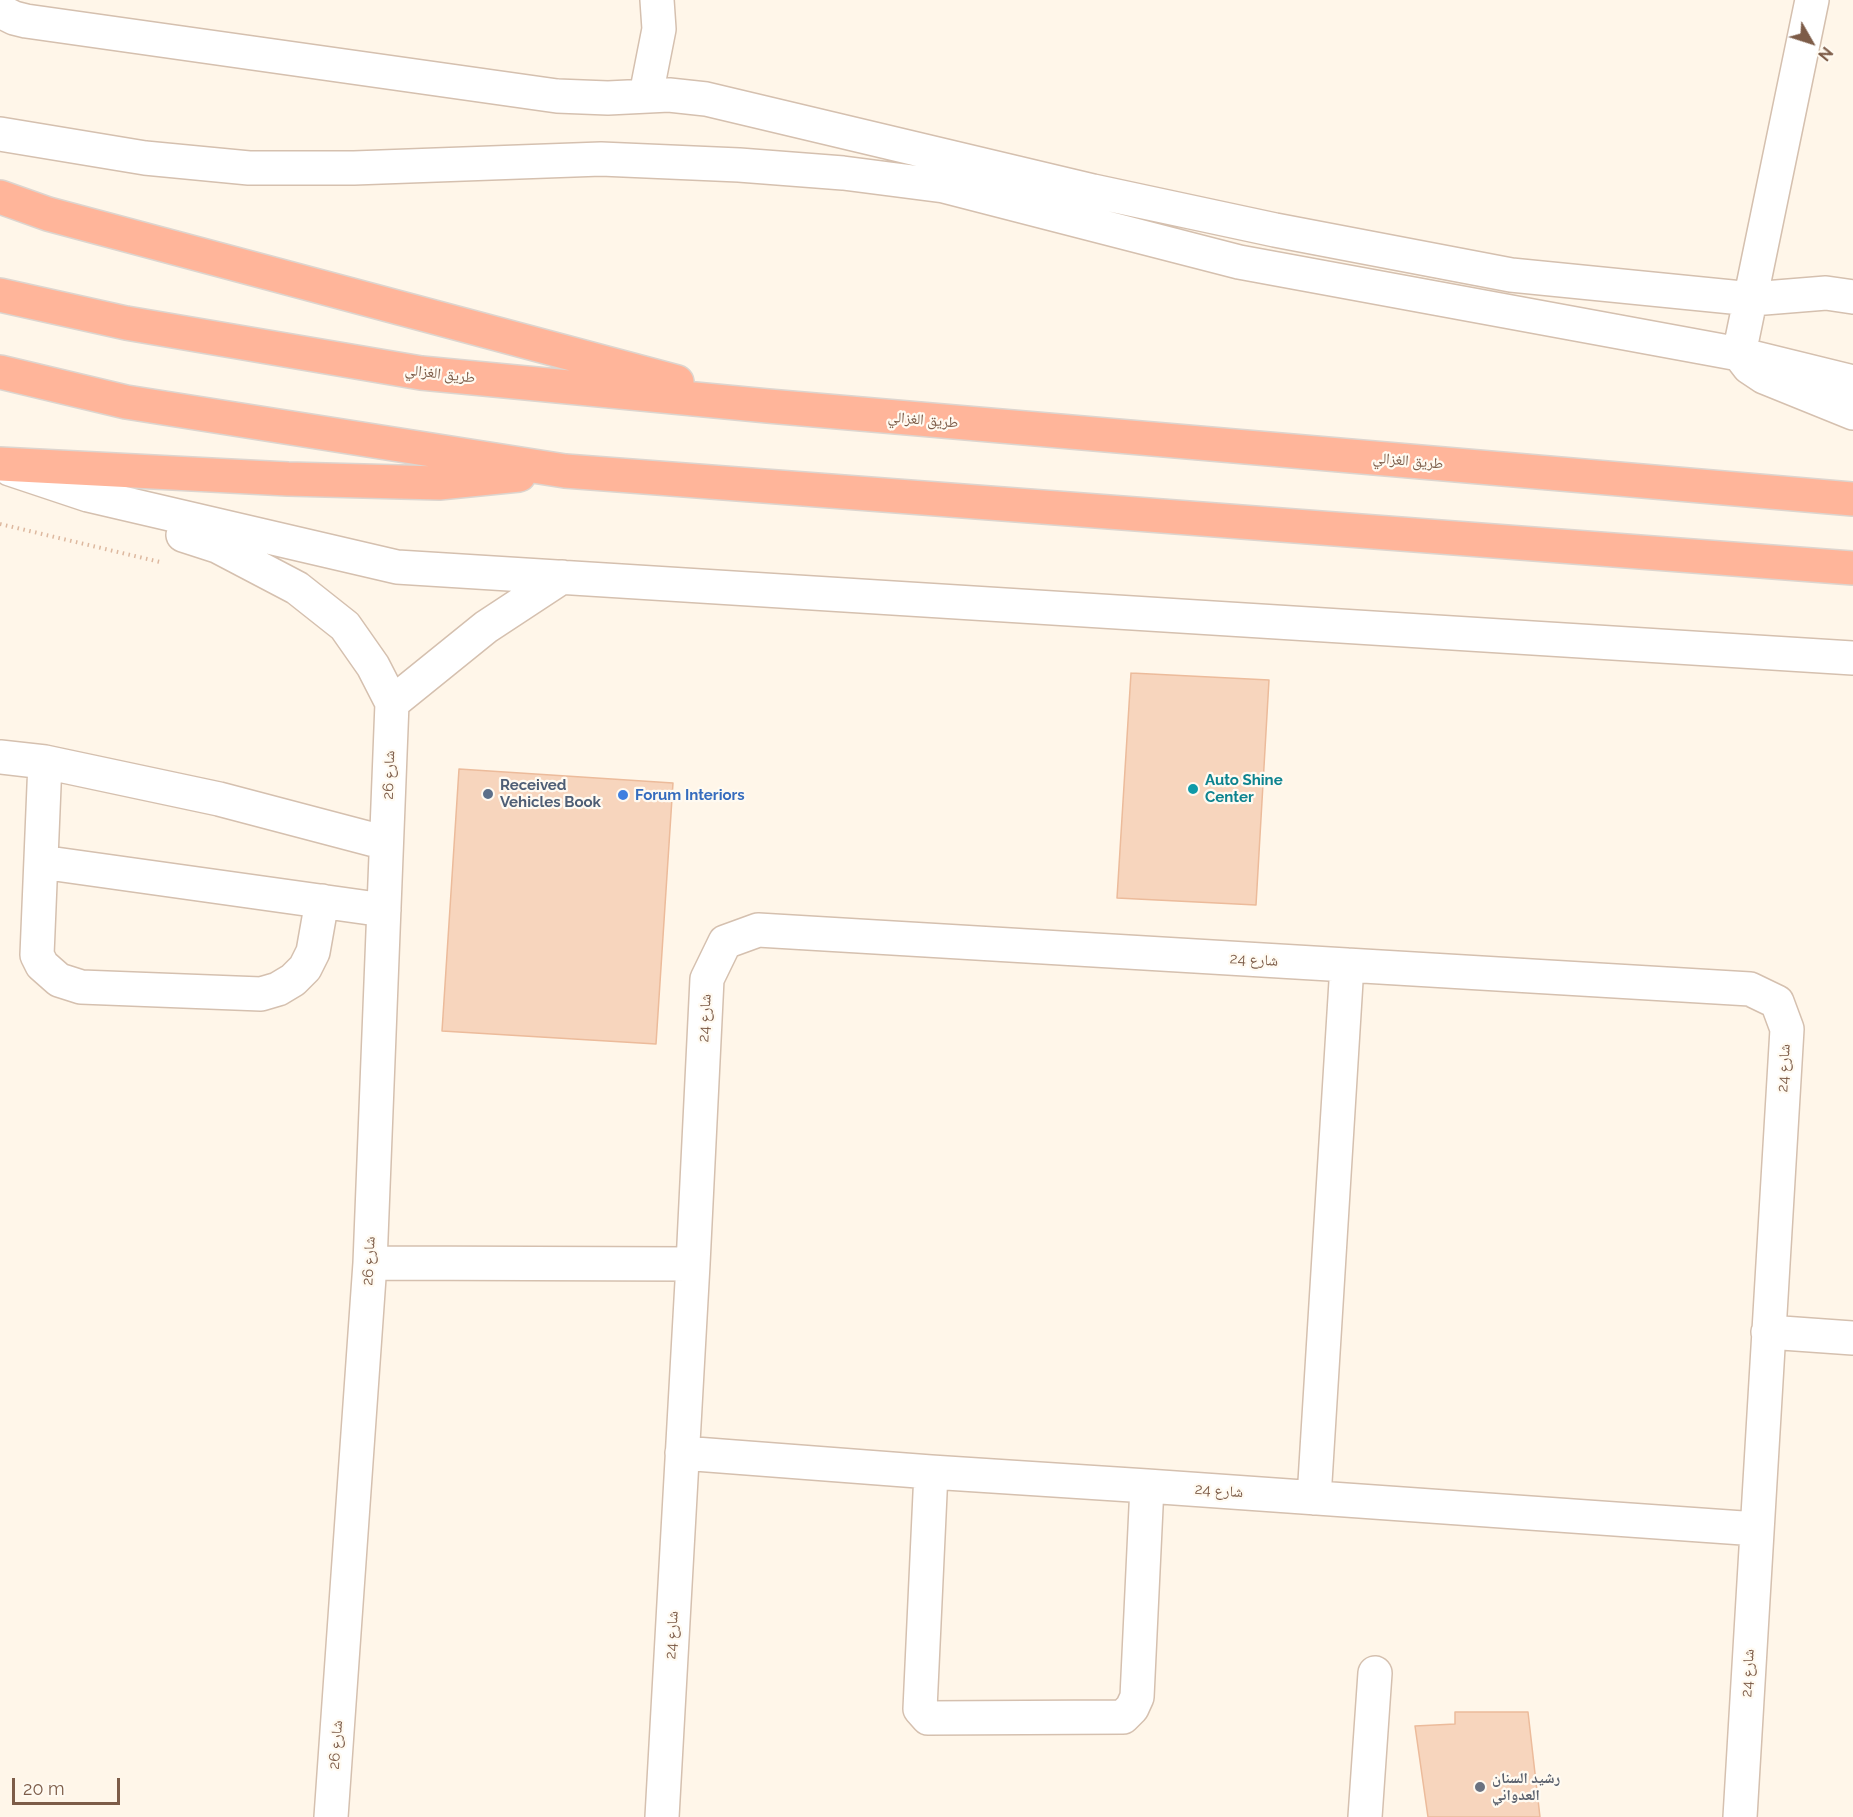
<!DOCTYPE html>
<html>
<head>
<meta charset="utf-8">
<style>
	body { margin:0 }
	#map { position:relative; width:1853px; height:1817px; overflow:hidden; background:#fff6e9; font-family:Raleway,sans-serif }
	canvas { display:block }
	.north { position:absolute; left:1781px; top:12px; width:60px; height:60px; -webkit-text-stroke:4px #fffaf1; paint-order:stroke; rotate:129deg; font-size:16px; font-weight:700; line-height:24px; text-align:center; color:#7d5c48 }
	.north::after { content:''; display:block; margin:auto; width:21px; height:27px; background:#7d5c48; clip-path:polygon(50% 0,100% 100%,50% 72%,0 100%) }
	.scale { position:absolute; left:12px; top:1778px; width:108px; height:27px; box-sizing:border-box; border:3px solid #7d5c48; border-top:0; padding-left:8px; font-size:18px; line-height:21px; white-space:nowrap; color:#7d5c48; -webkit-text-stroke:4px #fffaf1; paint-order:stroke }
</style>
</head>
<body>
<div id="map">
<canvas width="1853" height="1817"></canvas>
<div class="north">N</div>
<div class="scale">20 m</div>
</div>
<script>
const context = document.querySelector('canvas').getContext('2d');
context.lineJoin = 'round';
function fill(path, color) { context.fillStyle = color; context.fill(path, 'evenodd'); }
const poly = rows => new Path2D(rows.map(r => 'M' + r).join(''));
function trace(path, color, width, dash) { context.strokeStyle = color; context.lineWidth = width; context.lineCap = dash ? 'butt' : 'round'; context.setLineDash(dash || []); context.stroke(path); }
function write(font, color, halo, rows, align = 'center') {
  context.font = font + ' Raleway,"Noto Naskh Arabic",sans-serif'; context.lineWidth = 4.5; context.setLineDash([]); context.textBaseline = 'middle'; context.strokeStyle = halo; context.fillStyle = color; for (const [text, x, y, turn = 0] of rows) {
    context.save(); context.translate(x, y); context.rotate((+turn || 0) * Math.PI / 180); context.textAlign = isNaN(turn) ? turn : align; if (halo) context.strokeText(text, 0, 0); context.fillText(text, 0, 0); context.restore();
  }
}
const building = poly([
	[1131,673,1269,680,1256,905,1117,898,1131,673],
	[459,769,673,783,656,1044,442,1031,459,769],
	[1455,1712,1528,1712,1540,1817,1428,1817,1415,1726,1455,1724,1455,1712]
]);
fill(building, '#f7d5bd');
trace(building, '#ecbb9b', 1.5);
const minor = poly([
	[1812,0,1739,354,1749,367,1764,377,1853,413],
	[0,11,14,18,26,21,557,96,608,98,669,95,706,99,1093,191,1275,230,1511,275,1752,299,1826,293,1853,297],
	[646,95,659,29,657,0],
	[0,134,145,158,249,168,354,168,601,159,739,165,843,173,944,186,1239,262,1739,354,1853,382],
	[10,469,88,495,397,567,1853,658],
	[183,535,217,546,297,588,345,626,373,666,392,703,370,1263,331,1817],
	[392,703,486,627,562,577],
	[0,757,45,762,219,799,386,843],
	[45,762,37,955,42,965,59,980,81,987,261,994,278,989,293,980,305,968,313,952,322,901],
	[41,862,384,910],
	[370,1263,693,1264],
	[1768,1332,1853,1338],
	[682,1453,931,1472,1147,1486,1757,1529],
	[931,1472,920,1709,928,1718,1123,1717,1132,1708,1137,1697,1147,1486],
	[1314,1498,1347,965],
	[662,1817,693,1264,707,979,725,942,758,930,1750,989,1777,1002,1787,1029,1740,1817],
	[1365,1817,1375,1673]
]);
const highway = poly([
	[0,197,48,214,677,382],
	[0,295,126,323,421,373,768,406,1853,499],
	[0,372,126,402,565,471,1853,568],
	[0,464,288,479,439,483,519,475]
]);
trace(minor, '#d5c0af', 36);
trace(highway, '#ddd5cf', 36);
trace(poly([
	[0,524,160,562]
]), '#ddb89f', 4, [1.5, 4.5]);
trace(minor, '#fff', 33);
trace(highway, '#ffb59a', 33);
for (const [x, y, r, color] of [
	[1193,789,6,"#0f9aa8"],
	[488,794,6,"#5c6f8a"],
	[623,795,6,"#3f7fe0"],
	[1480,1787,6,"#6b7280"]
]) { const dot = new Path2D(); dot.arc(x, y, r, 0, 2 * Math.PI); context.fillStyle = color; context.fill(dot); trace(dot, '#fffaf1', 2); }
write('15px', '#7d5c48', '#fffaf1', [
	["طريق الغزالي",440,374,7],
	["طريق الغزالي",923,420,5],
	["طريق الغزالي",1408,461,5],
	["شارع 26",389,775,-88],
	["شارع 24",1254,960,3],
	["شارع 24",705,1018,-87],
	["شارع 24",1784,1068,-87],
	["شارع 26",369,1261,-87],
	["شارع 24",1219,1491,4],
	["شارع 24",672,1635,-87],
	["شارع 24",1748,1673,-87],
	["شارع 26",336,1745,-86]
]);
write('bold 15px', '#0d838f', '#fffaf1', [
	["Auto Shine",1205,780],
	["Center",1205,797]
], 'left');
write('bold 15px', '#4e5e75', '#fffaf1', [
	["Received",500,785],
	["Vehicles Book",500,802]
], 'left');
write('bold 15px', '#366cbe', '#fffaf1', [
	["Forum Interiors",635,795]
], 'left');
write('bold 15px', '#5b616d', '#fffaf1', [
	["رشيد السنان",1492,1778],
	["العدواني",1492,1795]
], 'left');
</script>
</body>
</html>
